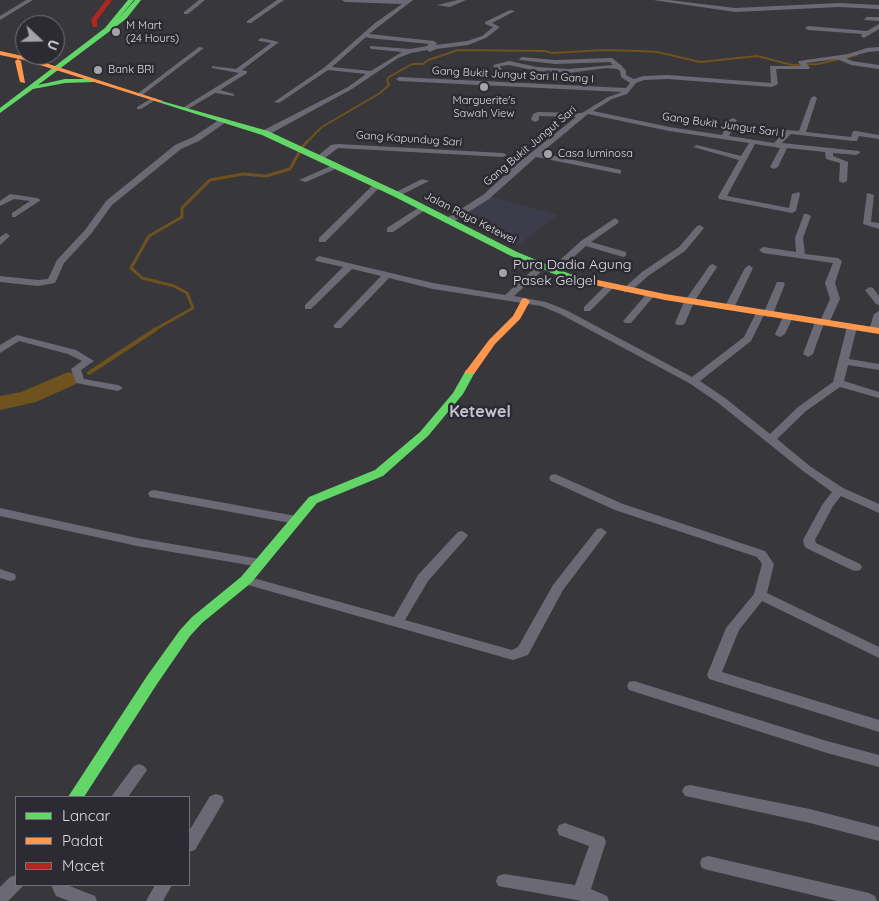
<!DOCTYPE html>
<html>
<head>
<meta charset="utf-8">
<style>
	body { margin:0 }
	#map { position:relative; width:879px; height:901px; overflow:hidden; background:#37373c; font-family:Quicksand,sans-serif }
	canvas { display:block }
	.legend { position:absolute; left:15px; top:796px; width:175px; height:90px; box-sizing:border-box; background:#2c2b34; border:1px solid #73727a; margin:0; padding:6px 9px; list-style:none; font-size:15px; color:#dddde3 }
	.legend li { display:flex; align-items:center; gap:10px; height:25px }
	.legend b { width:25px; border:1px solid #73727a }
	.north { position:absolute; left:15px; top:15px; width:50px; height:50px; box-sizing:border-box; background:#2c2b34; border:1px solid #73727a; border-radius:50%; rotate:111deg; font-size:14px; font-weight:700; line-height:20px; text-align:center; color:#dddde3 }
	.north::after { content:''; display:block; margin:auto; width:18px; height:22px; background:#a3a3a9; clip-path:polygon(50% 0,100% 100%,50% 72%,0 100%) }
</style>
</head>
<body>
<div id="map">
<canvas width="879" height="901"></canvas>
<ul class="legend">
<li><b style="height:6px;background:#63d668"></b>Lancar</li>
<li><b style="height:6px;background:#ff974d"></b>Padat</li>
<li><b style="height:6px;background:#b3261e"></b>Macet</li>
</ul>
<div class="north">U</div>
</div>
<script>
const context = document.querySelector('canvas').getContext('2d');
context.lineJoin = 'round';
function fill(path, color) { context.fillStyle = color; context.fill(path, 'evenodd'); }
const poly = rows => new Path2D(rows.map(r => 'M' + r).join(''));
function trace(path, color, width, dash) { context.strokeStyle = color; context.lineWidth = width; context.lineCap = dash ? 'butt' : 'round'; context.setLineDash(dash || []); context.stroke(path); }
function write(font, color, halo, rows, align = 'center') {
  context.font = font + ' Quicksand,sans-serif'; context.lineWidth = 5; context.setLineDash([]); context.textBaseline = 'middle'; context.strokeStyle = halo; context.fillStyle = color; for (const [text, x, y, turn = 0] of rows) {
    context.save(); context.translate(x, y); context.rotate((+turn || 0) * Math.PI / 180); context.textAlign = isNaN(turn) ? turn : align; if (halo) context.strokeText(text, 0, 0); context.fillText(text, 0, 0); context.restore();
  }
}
fill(poly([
	[489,196,558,215,517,246,458,217]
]), '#3d3c4a');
trace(poly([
	[306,143,322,127,380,93,389,85,387,80,389,77,412,64,423,64,428,60,458,50,545,51,552,53,604,50,640,51,657,52,700,62,757,56,792,65,818,64,857,55]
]), '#6f521d', 2);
trace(poly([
	[154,330,193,308,187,293,174,286,142,278,131,268,149,236,182,217,182,208,210,180,243,174,266,176,290,169,302,147,307,142]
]), '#6f521d', 3);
trace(poly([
	[89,373,156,329]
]), '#6f521d', 4);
fill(poly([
	[68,372,76,374,79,379,76,384,36,402,0,410,0,396,21,392,68,372]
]), '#6f521d');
fill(poly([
	[26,0,33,0,0,20,0,16,26,0],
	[199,0,205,0,188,14,184,14,184,12,199,0],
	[277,0,284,0,251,23,247,23,247,21,277,0],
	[342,0,413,0,369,34,434,41,437,43,436,45,467,41,482,36,493,27,485,24,485,22,510,10,515,11,492,23,500,27,486,38,468,45,436,49,430,52,427,50,411,53,398,58,352,89,268,135,262,135,262,131,348,87,366,74,328,70,279,103,274,102,325,67,375,23,402,4,345,2,342,0],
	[366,37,369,38,429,44,427,46,410,49,370,46,370,48,372,49,402,52,371,71,332,67,366,37],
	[458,0,466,0,450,7,437,5,458,0],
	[653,0,669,0,735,8,839,3,879,5,879,9,839,7,735,12,653,0],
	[867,17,879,17,879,21,865,20,864,19,867,17],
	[879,24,879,29,864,38,861,36,862,34,808,30,805,28,808,26,867,31,879,24],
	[261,38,279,42,242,70,247,71,247,73,220,90,234,94,234,96,215,93,188,109,184,109,184,107,239,73,212,68,212,66,236,69,271,43,259,41,258,40,261,38],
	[199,47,204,48,141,96,137,96,137,94,199,47],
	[879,47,879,51,868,52,846,58,852,61,879,65,879,69,851,65,837,59,806,63,810,68,809,69,776,69,778,84,772,87,668,79,644,80,636,83,627,94,612,99,593,111,669,127,722,135,729,120,733,118,737,120,729,136,774,143,786,130,799,131,811,98,814,96,817,98,806,132,851,137,853,131,856,131,879,135,879,139,859,136,857,141,853,141,791,134,782,143,859,151,860,153,856,155,833,153,833,156,848,162,847,181,843,183,839,181,840,163,826,159,825,152,787,148,778,167,774,169,770,167,780,148,755,144,727,196,789,208,792,194,799,192,800,194,796,211,792,213,719,199,718,197,739,160,693,147,697,145,741,156,749,143,669,131,588,114,541,153,621,170,621,174,536,157,489,199,451,223,445,223,445,219,483,195,518,163,576,117,539,116,539,120,535,122,531,120,533,114,538,112,582,113,608,97,622,92,399,81,396,79,399,77,626,88,630,83,621,77,620,71,617,69,606,68,569,73,537,71,509,65,500,66,504,77,499,78,493,65,509,61,537,67,569,69,613,65,610,62,555,64,520,60,519,59,522,57,555,60,612,58,622,66,626,71,626,75,634,79,643,76,668,75,771,83,770,66,801,66,798,62,799,61,848,54,867,48,879,47],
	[152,98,157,99,141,109,137,109,137,107,152,98],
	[222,118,229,120,199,141,181,149,112,205,91,234,64,263,55,283,38,286,0,282,0,276,38,280,48,279,57,260,85,230,106,201,175,145,193,137,222,118],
	[338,144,503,153,507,155,503,157,338,148,321,161,314,159,331,145,338,144],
	[333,165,340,167,306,182,299,180,333,165],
	[422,179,429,181,399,196,392,194,422,179],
	[375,183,382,185,325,242,319,242,319,238,375,183],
	[867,193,874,195,871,222,879,223,879,229,863,224,867,193],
	[10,194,37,198,41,200,15,217,12,217,12,213,30,201,14,199,0,206,0,201,10,194],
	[421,206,428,208,393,232,387,232,387,228,421,206],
	[804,214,807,214,811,216,803,238,805,254,838,258,842,261,835,283,840,299,829,323,823,326,813,354,808,357,803,354,815,322,821,319,830,299,825,283,833,263,763,253,759,250,763,247,796,252,795,238,804,214],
	[615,218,619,221,618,223,591,242,626,252,626,256,623,257,586,246,556,273,550,273,550,269,581,241,615,218],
	[700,225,704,228,685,251,648,276,630,292,624,292,624,288,642,272,679,247,697,226,700,225],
	[6,233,10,236,0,245,0,237,6,233],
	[319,256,433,283,505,295,538,265,544,265,544,269,514,296,546,302,566,310,692,377,744,337,757,311,764,312,777,282,783,282,785,284,773,314,768,317,764,315,751,341,700,381,725,398,770,434,798,407,833,382,847,327,849,325,855,325,857,327,849,359,879,364,879,370,848,365,844,381,879,392,879,398,840,387,806,411,777,439,811,467,843,488,879,504,879,513,841,496,833,506,815,540,816,543,860,564,862,567,860,570,856,571,852,570,806,548,804,545,803,540,822,505,832,492,803,471,717,402,689,383,560,314,541,306,433,289,389,278,341,328,335,328,333,326,335,324,381,276,352,269,311,309,305,309,305,305,343,267,316,261,315,259,319,256],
	[713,264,717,267,694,302,685,323,683,325,677,325,675,323,684,302,710,265,713,264],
	[749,265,753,268,734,308,732,310,726,310,724,308,745,268,749,265],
	[610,283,615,286,590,311,584,311,584,307,607,284,610,283],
	[870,287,873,288,879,296,879,305,876,304,865,290,870,287],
	[651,291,654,292,654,296,631,323,625,323,623,321,625,319,648,292,651,291],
	[879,311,879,330,874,333,871,332,869,330,874,314,879,311],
	[788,314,793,317,785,334,780,337,777,336,775,334,783,317,788,314],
	[17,335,76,350,94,361,81,370,84,379,118,385,123,388,118,391,76,383,71,369,82,361,68,354,19,341,0,353,0,345,17,335],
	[555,474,623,504,765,551,774,564,767,593,879,647,879,658,762,601,739,630,722,672,879,720,879,732,709,679,707,675,726,628,754,594,762,564,760,561,757,557,615,510,551,481,549,478,551,475,555,474],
	[154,490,296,516,302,520,296,524,150,497,148,494,150,491,154,490],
	[0,508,137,538,260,559,264,560,266,563,264,566,260,567,137,546,0,516,0,508],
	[601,528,607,532,563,590,528,655,513,660,241,583,240,580,241,577,246,576,394,617,418,575,458,532,462,531,468,535,466,538,428,581,405,620,512,650,518,647,553,585,597,529,601,528],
	[0,569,15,574,16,577,15,580,10,581,0,578,0,569],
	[634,681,827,741,879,755,879,767,827,753,629,690,627,686,629,682,634,681],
	[139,764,144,766,147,770,128,797,111,797,134,766,139,764],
	[690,785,810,809,879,827,879,841,810,823,690,797,685,796,682,791,685,786,690,785],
	[216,794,222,796,224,801,195,850,189,852,189,831,210,796,216,794],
	[565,823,604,837,606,842,591,889,607,896,609,901,582,901,498,886,496,881,498,876,504,874,575,885,589,846,559,835,557,830,559,825,565,823],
	[708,856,869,893,875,896,877,901,837,901,708,870,702,868,700,863,702,858,708,856],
	[16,875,16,885,23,885,22,887,8,901,0,901,0,887,10,877,16,875],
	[51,885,67,885,95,896,97,901,69,901,56,896,51,885],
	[155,885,172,885,163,901,146,901,155,885]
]), '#6b6a74');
fill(poly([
	[128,0,134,0,118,19,135,0,141,0,126,19,38,85,65,79,92,79,94,80,94,82,65,83,33,89,0,113,0,108,105,28,128,0],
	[31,55,43,55,25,60,22,58,31,55],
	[158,100,268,131,399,192,517,252,570,274,591,279,593,281,588,284,564,278,511,256,393,196,262,135,158,102,158,100],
	[470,369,475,372,463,394,428,436,383,476,317,503,251,583,202,623,190,636,157,684,84,797,68,797,147,676,180,630,192,617,241,577,309,497,375,470,420,432,453,393,466,370,470,369]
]), '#63d668');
fill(poly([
	[0,51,27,57,163,101,158,102,24,60,0,55,0,51],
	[18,59,21,61,25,83,20,82,15,61,18,59],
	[588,278,665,294,879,328,879,334,665,300,585,283,583,281,588,278],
	[525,298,530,301,520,319,495,344,474,374,466,374,465,372,489,340,513,316,522,299,525,298]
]), '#ff974d');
fill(poly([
	[106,0,112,0,97,20,97,27,93,27,91,20,106,0]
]), '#b3261e');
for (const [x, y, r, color] of [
	[116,32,5,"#a3a3a9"],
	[98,70,5,"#a3a3a9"],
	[484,87,5,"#a3a3a9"],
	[548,154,5,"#a3a3a9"],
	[503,273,5,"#a3a3a9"]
]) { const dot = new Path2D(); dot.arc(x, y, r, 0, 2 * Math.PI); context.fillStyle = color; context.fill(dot); trace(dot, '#2c2b34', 2); }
write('11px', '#dddde3', '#2c2b34', [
	["M Mart",126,26],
	["(24 Hours)",126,39],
	["Bank BRI",108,70],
	["Marguerite's",484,101,"center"],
	["Sawah View",484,114,"center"],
	["Casa luminosa",558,154]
], 'left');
write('11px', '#dddde3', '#2c2b34', [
	["Gang Bukit Jungut Sari II Gang I",513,75,3],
	["Gang Bukit Jungut Sari I",723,125,8],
	["Gang Kapundug Sari",409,139,4],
	["Gang Bukit Jungut Sari",530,146,-40],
	["Jalan Raya Ketewel",470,218,27]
]);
write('14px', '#dddde3', '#2c2b34', [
	["Pura Dadia Agung",513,265],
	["Pasek Gelgel",513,281]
], 'left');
write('bold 16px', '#c3c3ce', '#2c2b34', [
	["Ketewel",480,412]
]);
</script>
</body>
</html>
